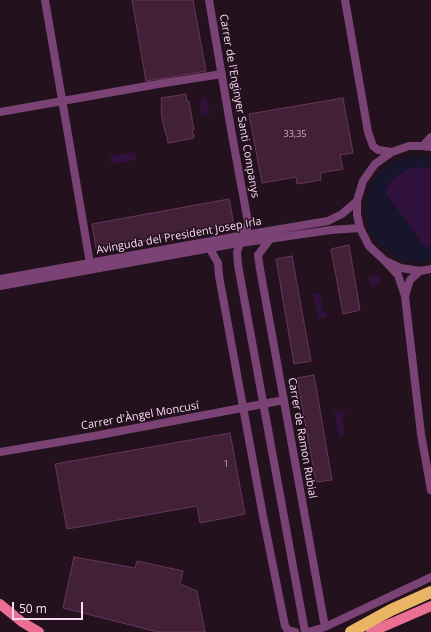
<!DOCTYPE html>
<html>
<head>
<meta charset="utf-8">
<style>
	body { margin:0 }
	#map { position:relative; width:431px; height:632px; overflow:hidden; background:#23121e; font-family:"Open Sans",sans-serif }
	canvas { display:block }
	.scale { position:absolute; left:12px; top:602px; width:71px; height:18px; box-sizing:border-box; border:2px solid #fad9f3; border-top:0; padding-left:5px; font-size:12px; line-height:14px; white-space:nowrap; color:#fad9f3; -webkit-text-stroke:3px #23121e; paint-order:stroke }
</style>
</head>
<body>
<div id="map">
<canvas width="431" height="632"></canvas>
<div class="scale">50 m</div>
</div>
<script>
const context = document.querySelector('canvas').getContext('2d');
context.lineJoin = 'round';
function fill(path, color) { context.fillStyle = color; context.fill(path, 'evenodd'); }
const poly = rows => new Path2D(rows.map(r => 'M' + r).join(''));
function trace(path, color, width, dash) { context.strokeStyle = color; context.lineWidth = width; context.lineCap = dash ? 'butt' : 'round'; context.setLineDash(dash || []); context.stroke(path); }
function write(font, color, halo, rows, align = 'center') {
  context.font = font + ' "Open Sans",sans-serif'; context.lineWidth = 3; context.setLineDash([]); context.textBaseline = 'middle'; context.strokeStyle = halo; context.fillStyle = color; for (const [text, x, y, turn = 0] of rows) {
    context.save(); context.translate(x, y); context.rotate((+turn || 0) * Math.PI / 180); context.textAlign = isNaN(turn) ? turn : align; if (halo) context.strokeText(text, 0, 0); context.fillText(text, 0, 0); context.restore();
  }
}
fill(poly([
	[420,156,431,157,431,168,422,167,395,177,390,183,385,192,425,247,431,247,431,262,419,263,403,261,395,257,382,247,376,240,370,231,366,215,366,207,368,193,375,179,381,172,391,164,399,160,408,157]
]), '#16152c');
fill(poly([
	[206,97,210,114,202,116,199,99],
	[135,152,137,160,111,164,110,156],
	[416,167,431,168,431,247,425,247,385,192,390,183,395,177,401,173,408,169],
	[380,275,381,284,370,286,368,277],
	[320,293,323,311,326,311,327,317,318,319,313,294],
	[344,410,346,417,342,418,345,435,339,437,334,412]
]), '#30113c');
const building = poly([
	[132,0,193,0,206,71,146,81,132,0],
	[186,94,187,101,189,101,194,130,192,130,194,138,168,143,167,135,166,135,162,118,161,106,162,106,161,98,186,94],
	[343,98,353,153,340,155,343,169,320,173,321,180,297,184,296,177,262,183,249,114,343,98],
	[229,199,234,225,96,249,92,224,229,199],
	[349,245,360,310,343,314,331,249,349,245],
	[292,256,311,361,294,364,276,259,292,256],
	[314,375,332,480,316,482,297,378,314,375],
	[230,433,245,514,200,523,197,506,67,529,55,464,230,433],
	[74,557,135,568,137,561,183,571,180,584,197,591,205,632,158,632,63,608,74,557]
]);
fill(building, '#412038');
trace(building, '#6a355b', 1);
trace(poly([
	[45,0,90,263],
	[209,0,232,135,248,222,247,228,239,236],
	[345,0,368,132,373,146,378,150,392,152],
	[0,112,164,83,222,74],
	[423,146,431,137],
	[431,147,423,146,409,146,392,152,375,164,363,181,357,201,357,215,360,228,369,246,384,260,401,268,420,271,431,269],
	[270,239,258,255,260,269,325,627],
	[240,243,237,252,238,265,305,632],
	[210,249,218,263,219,276,263,516,285,626,287,629,291,631,295,632],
	[384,260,398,275,405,296,421,434,431,490],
	[0,279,239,236,328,221,342,214,357,201],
	[0,286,233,244,331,230,360,228],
	[405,296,410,280,420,271],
	[0,452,94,436,284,400],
	[308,632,325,627,431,577]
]), '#7b4375', 8);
trace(poly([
	[0,604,22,622,39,632],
	[371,632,431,606]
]), '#eb6e93', 10);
trace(poly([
	[351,632,391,610,431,592]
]), '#e9b464', 12);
write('9px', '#ccabc4', null, [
	["33,35",295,134],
	["1",226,464]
]);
write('11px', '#fad9f3', '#23121e', [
	["Carrer de l'Enginyer Santi Companys",239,106,80],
	["Avinguda del President Josep Irla",179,236,-10],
	["Carrer d'Àngel Moncusí",140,416,-10],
	["Carrer de Ramon Rubial",302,438,80]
]);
</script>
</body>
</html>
